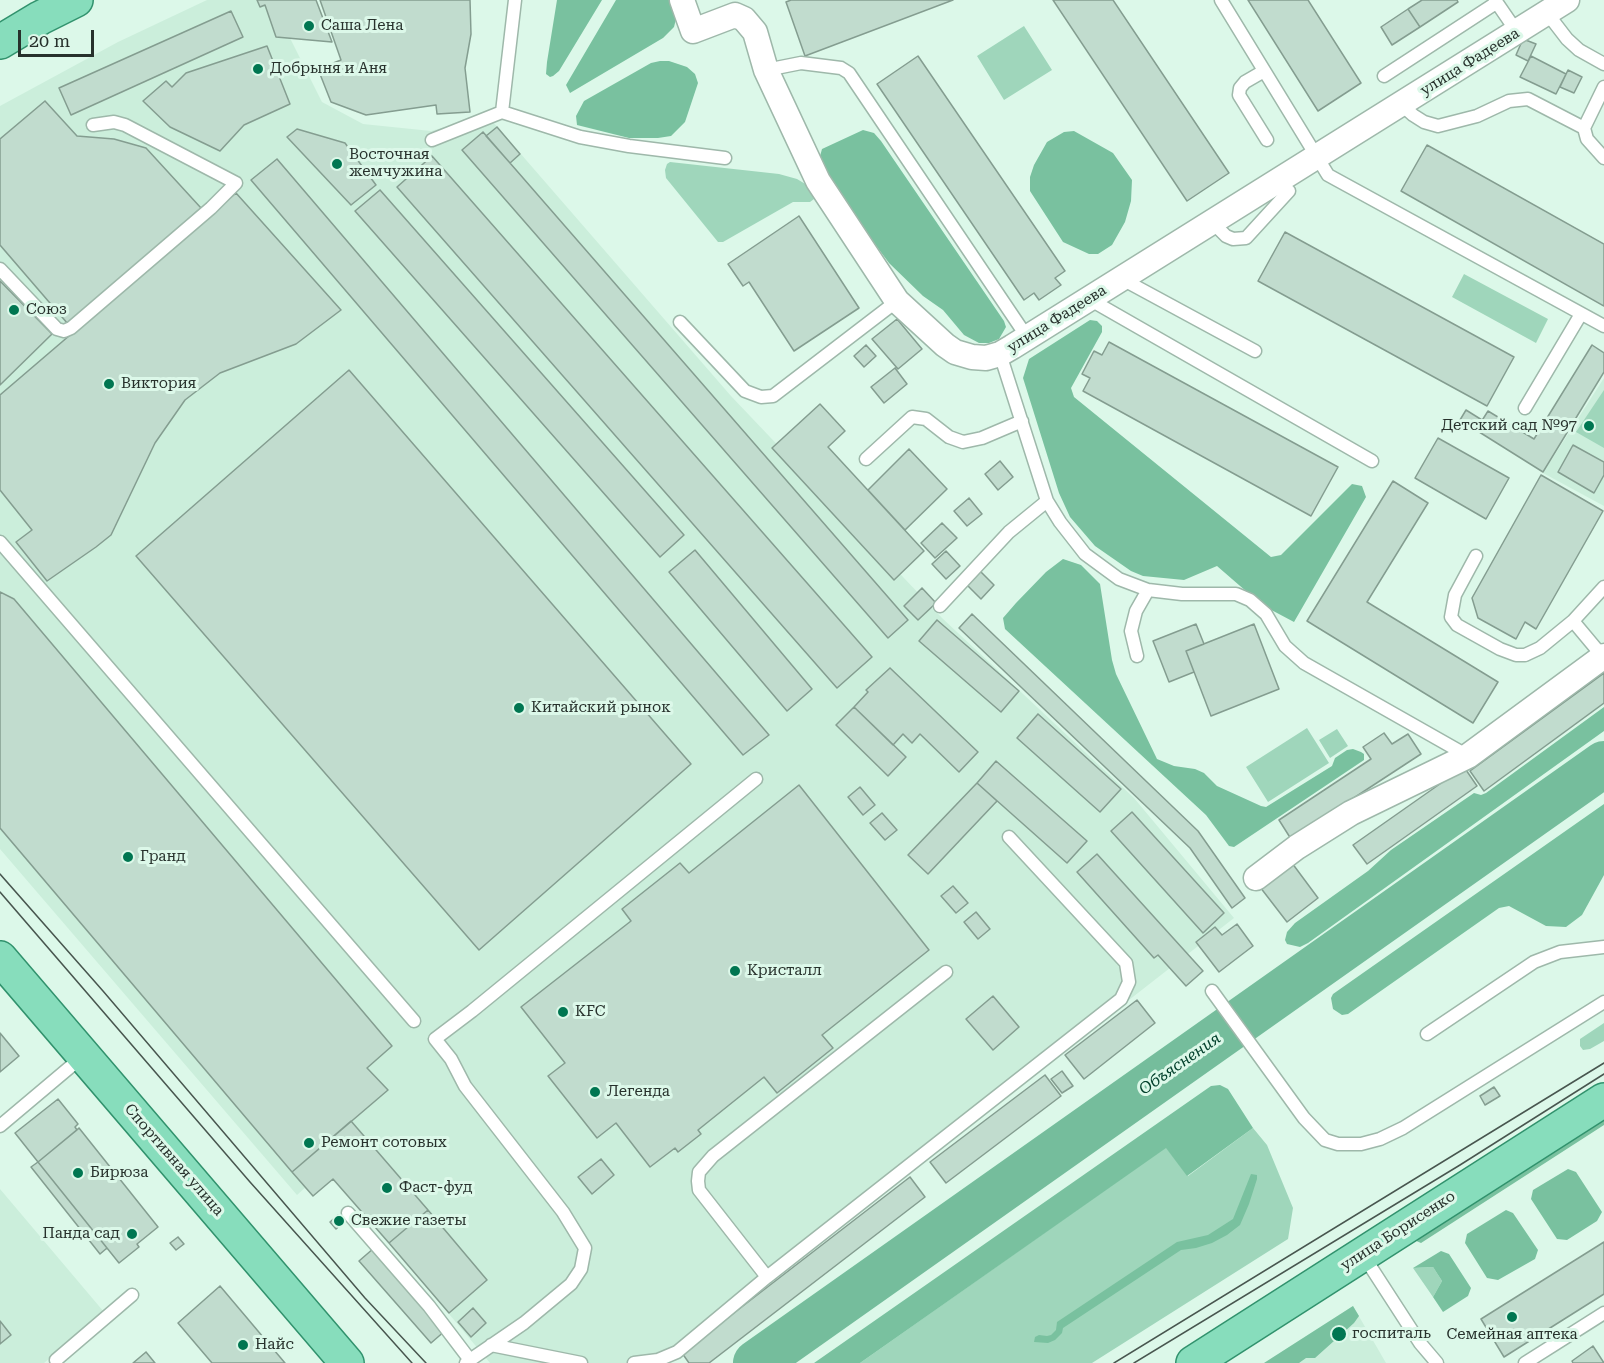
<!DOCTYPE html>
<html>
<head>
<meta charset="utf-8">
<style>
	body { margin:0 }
	#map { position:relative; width:1604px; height:1363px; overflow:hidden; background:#dcf8e9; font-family:"Roboto Serif",serif }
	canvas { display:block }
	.scale { position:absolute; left:18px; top:30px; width:76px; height:27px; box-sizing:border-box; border:3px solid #27312c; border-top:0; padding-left:8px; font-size:18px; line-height:21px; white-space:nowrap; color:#27312c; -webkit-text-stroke:4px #dcf8e9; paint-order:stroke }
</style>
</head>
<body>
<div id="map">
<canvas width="1604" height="1363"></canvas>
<div class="scale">20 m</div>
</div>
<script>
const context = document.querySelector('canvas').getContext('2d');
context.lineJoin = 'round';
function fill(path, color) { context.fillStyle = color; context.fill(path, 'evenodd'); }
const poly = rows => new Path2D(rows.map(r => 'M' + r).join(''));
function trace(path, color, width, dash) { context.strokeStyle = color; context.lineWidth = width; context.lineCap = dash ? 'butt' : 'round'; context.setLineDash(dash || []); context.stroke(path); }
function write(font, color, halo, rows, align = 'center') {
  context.font = font + ' "Roboto Serif",serif'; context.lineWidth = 6; context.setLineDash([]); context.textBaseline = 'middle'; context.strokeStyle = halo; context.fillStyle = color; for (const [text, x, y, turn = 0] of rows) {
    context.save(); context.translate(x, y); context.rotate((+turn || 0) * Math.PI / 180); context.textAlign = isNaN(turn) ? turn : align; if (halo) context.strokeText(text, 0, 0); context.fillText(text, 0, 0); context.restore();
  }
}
fill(poly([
	[207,0,271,0,322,102,363,124,431,131,487,115,731,396,942,618,1134,798,1234,918,664,1363,490,1363,327,1168,297,1195,0,849,0,106,118,42],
	[1604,378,1604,506,1543,473],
	[0,1189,104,1312,44,1363,0,1363],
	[1353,1306,1386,1363,1264,1363]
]), '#cbeedb');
fill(poly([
	[1024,26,1052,70,1004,100,977,56],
	[670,162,779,174,797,179,812,188,814,199,810,202,793,202,723,242,718,242,666,178,665,170,667,164],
	[1464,274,1548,319,1536,343,1452,297],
	[1604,390,1604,448,1576,432],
	[1307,728,1329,763,1268,802,1246,767],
	[1337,729,1348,746,1330,758,1319,740],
	[1604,1023,1604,1041,1590,1049,1583,1050,1580,1046,1580,1039],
	[1253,1128,1267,1145,1293,1208,1288,1239,1092,1363,860,1363,1166,1147,1188,1176],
	[1433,1267,1442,1281,1433,1297,1413,1268]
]), '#9fd6bb');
fill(poly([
	[557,0,602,0,559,71,553,76,550,77,546,74,547,62],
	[616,0,670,0,676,19,674,27,663,38,570,93,566,85],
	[660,61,669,61,687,67,695,74,698,83,685,122,671,136,658,138,629,138,577,125,576,116,584,101,651,63],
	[863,130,874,133,881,141,1004,321,1006,327,999,339,989,343,979,343,964,335,943,310,923,296,889,263,853,215,819,160,822,149],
	[1074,131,1113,153,1132,180,1131,201,1125,222,1112,245,1098,254,1089,254,1063,242,1030,191,1030,177,1034,165,1047,142,1064,132],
	[1090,320,1097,321,1102,326,1102,332,1071,388,1074,397,1271,557,1281,555,1352,484,1362,486,1366,497,1294,622,1262,605,1217,566,1184,580,1143,576,1131,571,1095,546,1070,517,1059,493,1023,378,1029,359],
	[1063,559,1081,565,1100,584,1112,660,1116,674,1157,759,1174,766,1195,769,1204,773,1217,786,1261,806,1266,807,1332,766,1335,758,1347,750,1353,749,1361,752,1364,754,1364,760,1234,847,1229,846,1206,815,1005,629,1003,618,1016,603,1046,572],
	[1604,707,1604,731,1308,943,1300,947,1287,944,1285,940,1287,932,1295,923,1368,871,1391,850,1474,793,1481,795,1486,793],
	[1604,804,1604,875,1582,915,1566,927,1546,926,1509,906,1499,908,1348,1014,1342,1015,1333,1009,1331,998,1333,994],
	[1220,1085,1228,1089,1253,1128,1187,1176,1166,1148,860,1363,814,1363,1211,1086],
	[1604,1115,1604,1125,1421,1243,1414,1240],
	[1568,1169,1576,1172,1602,1212,1597,1221,1567,1240,1557,1239,1531,1199,1533,1190],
	[1251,1174,1257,1175,1257,1179,1249,1204,1240,1225,1227,1235,1212,1243,1196,1248,1181,1250,1063,1328,1062,1333,1055,1340,1048,1343,1034,1342,1035,1337,1039,1335,1047,1336,1051,1335,1056,1330,1057,1322,1177,1242,1208,1235,1233,1219],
	[1506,1210,1513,1213,1538,1250,1535,1259,1498,1280,1487,1278,1465,1243,1467,1234],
	[1441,1251,1449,1254,1471,1288,1468,1296,1443,1312,1433,1297,1442,1281,1433,1267,1413,1268],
	[1353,1306,1359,1316,1354,1323,1315,1358,1306,1358,1299,1363,1264,1363]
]), '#79c19f');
trace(poly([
	[756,1363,1604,764]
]), '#75bd9c', 46);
const building = poly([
	[257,0,316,0,332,42,276,37,265,5,260,7,257,0],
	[320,0,470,0,471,34,465,68,470,112,437,114,436,105,366,115,331,102,318,69,341,60,320,0],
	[791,0,953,0,805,56,786,2,791,0],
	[1053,0,1113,0,1229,173,1187,201,1053,0],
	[1248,0,1308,0,1361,83,1318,111,1248,0],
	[1422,0,1457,0,1458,2,1420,27,1408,9,1422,0],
	[1408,9,1420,27,1392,45,1381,27,1408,9],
	[231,11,243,37,71,115,59,88,231,11],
	[1523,39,1536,44,1528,61,1516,55,1523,39],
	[267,46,290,104,244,125,220,151,170,127,143,101,166,81,172,87,186,73,267,46],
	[918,56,1065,271,1055,278,1061,285,1039,300,1034,293,1024,300,877,84,918,56],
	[1531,56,1566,74,1556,94,1520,77,1531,56],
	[1568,70,1582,77,1574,93,1560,87,1568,70],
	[45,101,77,136,114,139,146,148,201,208,68,324,0,245,0,139,45,101],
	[497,127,520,154,510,163,486,136,497,127],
	[297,129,345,143,376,185,351,205,287,137,297,129],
	[483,132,908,620,888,638,462,150,483,132],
	[1427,145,1604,244,1604,306,1401,191,1427,145],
	[432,156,872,657,837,688,397,187,432,156],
	[277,159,769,735,743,755,251,180,277,159],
	[380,190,684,535,660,557,355,211,380,190],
	[236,193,341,310,296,344,220,373,185,400,155,443,111,535,96,547,47,581,16,542,32,530,0,490,0,395,236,193],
	[799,216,859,308,794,351,749,282,743,286,728,264,799,216],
	[1285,232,1514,357,1487,406,1258,281,1285,232],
	[0,281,52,334,0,385,0,281],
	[897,319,922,349,898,369,872,339,897,319],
	[1109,342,1338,467,1311,516,1083,391,1090,378,1082,374,1094,351,1102,355,1109,342],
	[866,345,876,356,864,367,854,356,866,345],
	[1592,345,1604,353,1604,372,1543,472,1476,430,1488,411,1534,439,1592,345],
	[895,368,907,384,884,403,871,387,895,368],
	[349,370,691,764,479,950,136,556,349,370],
	[820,404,845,431,828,447,924,551,894,580,772,448,820,404],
	[1466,410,1482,420,1476,430,1460,420,1466,410],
	[1438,438,1509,478,1486,519,1415,478,1438,438],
	[1573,445,1604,462,1604,475,1594,493,1558,472,1573,445],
	[909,449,947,489,905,530,868,490,909,449],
	[1000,461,1013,477,998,490,985,474,1000,461],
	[1541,475,1603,511,1536,629,1525,622,1516,639,1478,618,1472,598,1541,475],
	[1393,481,1428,503,1367,602,1498,682,1473,723,1307,621,1393,481],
	[969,498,982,514,967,526,954,511,969,498],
	[942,523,957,538,935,558,921,543,942,523],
	[695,550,812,689,787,711,669,572,695,550],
	[946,551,960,566,946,579,932,564,946,551],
	[980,571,994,585,981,599,966,584,980,571],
	[922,588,936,603,918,620,904,606,922,588],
	[0,592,14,599,392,1046,367,1068,388,1090,292,1172,0,828,0,592],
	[972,614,1198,831,1245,898,1232,908,1190,848,959,628,972,614],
	[937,620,1019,691,1001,712,919,641,937,620],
	[1196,624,1204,644,1186,651,1194,672,1169,682,1153,641,1196,624],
	[1254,624,1279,689,1211,716,1186,651,1254,624],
	[890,668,978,752,959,772,920,734,912,743,903,734,893,745,854,707,868,692,866,690,890,668],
	[1604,673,1604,703,1484,791,1470,771,1604,673],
	[854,707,906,757,888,776,836,725,854,707],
	[1038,714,1121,789,1100,812,1017,738,1038,714],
	[1384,733,1392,744,1408,734,1421,754,1291,839,1279,820,1371,759,1363,747,1384,733],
	[996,761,1087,841,1067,863,977,783,996,761],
	[1464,767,1477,786,1367,864,1353,845,1464,767],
	[977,783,997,801,928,874,908,855,977,783],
	[799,785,929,950,822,1035,833,1048,777,1093,764,1077,698,1130,701,1134,678,1152,675,1148,650,1167,616,1123,597,1138,548,1076,565,1063,521,1007,631,921,622,909,680,863,689,873,799,785],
	[860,787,875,805,863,815,848,797,860,787],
	[1132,812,1224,913,1203,933,1111,831,1132,812],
	[882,813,897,830,885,840,870,823,882,813],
	[1097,854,1203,971,1186,986,1158,955,1154,958,1077,872,1097,854],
	[1292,863,1318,898,1287,922,1260,887,1292,863],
	[953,886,968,903,956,913,941,896,953,886],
	[976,912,990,929,978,939,964,922,976,912],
	[1237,924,1253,946,1219,972,1196,942,1215,927,1222,935,1237,924],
	[993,996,1019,1027,993,1050,966,1019,993,996],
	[1137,1000,1155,1023,1084,1079,1065,1055,1137,1000],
	[0,1033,19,1056,0,1072,0,1033],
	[1062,1071,1073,1086,1062,1093,1051,1079,1062,1071],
	[1045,1075,1061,1096,946,1183,930,1162,1045,1075],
	[1494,1087,1500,1096,1485,1105,1480,1096,1494,1087],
	[58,1099,78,1124,75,1127,77,1130,38,1162,15,1133,58,1099],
	[351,1121,428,1210,389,1243,333,1179,313,1196,292,1172,351,1121],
	[79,1128,158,1227,137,1244,139,1247,119,1263,38,1162,79,1128],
	[601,1159,614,1175,592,1194,578,1177,601,1159],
	[38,1162,107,1248,100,1254,31,1167,38,1162],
	[910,1177,925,1197,709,1363,689,1363,682,1353,910,1177],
	[428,1210,487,1280,449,1313,389,1243,428,1210],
	[338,1215,344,1222,336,1229,330,1222,338,1215],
	[178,1237,184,1244,176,1250,170,1243,178,1237],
	[1604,1242,1604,1294,1504,1357,1481,1319,1604,1242],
	[374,1248,446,1330,431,1343,359,1261,374,1248],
	[220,1286,285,1363,212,1363,178,1323,220,1286],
	[473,1308,486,1323,471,1337,458,1322,473,1308],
	[0,1321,11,1335,0,1344,0,1321],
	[1593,1346,1604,1363,1573,1363,1572,1361,1593,1346],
	[146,1352,155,1363,133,1363,146,1352]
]);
fill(building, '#c1dcce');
trace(building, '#849d90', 1.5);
const service = poly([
	[1221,0,1328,175,1604,326],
	[1495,0,1517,32],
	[1547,13,1567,39,1579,50,1604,64],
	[766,70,801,63,841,68,849,73,1027,337],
	[1264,71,1245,82,1240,88,1239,95,1267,140],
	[1384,76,1496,3],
	[1604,87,1584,128,1587,139,1604,158],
	[1402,105,1413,115,1424,122,1438,126,1477,116,1509,101,1528,99,1584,128],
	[502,112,580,137,629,146,725,158],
	[432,140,502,112,515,0],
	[1212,222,1226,236,1233,239,1246,238,1289,191],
	[0,269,57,329,64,331,71,328,211,208,236,183,125,125,114,122,93,125],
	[1122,279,1255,351],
	[1089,299,1372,461],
	[680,322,745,391,761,397,773,396,897,301],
	[1000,354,1047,501,1060,522,1085,554,1119,579,1148,590,1182,594,1236,594,1250,600,1266,614,1285,646,1304,663,1468,756],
	[1525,408,1581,314],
	[866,459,912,417,926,419,949,437,963,442,982,438,1022,421],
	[0,542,414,1021],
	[1476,556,1455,595,1451,617,1457,625,1500,649,1516,655,1525,655,1540,648,1573,621],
	[940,606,1009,532,1047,501],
	[1137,656,1131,631,1136,611,1148,590],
	[1603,657,1573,621,1604,587],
	[1212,991,1304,1118,1325,1140,1338,1144,1361,1144,1380,1139,1403,1128,1604,1002],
	[1427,1034,1534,962,1560,952,1604,947],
	[0,1126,82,1057],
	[348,1213,429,1306,470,1360,466,1363],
	[1363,1255,1420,1343,1437,1363],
	[767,1277,699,1190,698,1181,699,1172,713,1156,946,972],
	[491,1345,581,1363],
	[56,1360,132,1295],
	[470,1360,524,1323,571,1284,581,1269,585,1248,563,1212,465,1086,451,1059,435,1039,472,1011,756,779],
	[634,1363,658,1360,677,1352,767,1277,1121,999,1129,982,1126,963,1009,837],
	[1525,1363,1604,1313]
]);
const minor = poly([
	[682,0,693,31,735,15,744,19,755,32,766,70,818,181,897,301,945,345,955,352,972,357,986,358,1000,354,1012,347,1567,0],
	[1256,878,1297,847,1351,813,1468,756,1604,656]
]);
const primary = poly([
	[0,42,40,18,76,0],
	[0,958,347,1363],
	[1193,1363,1604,1100]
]);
trace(service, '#9eb8aa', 15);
trace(minor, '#9eb8aa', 27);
trace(primary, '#31926d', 36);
trace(service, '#fff', 12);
trace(minor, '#fff', 24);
trace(primary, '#87ddbc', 33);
trace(poly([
	[0,874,103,991,365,1298,426,1363],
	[0,892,250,1182,412,1363],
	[1114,1363,1604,1063],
	[1134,1363,1460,1165,1604,1074]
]), '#48564f', 1.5);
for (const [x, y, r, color] of [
	[309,26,6,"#007651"],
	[258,69,6,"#007651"],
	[337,164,6,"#007651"],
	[14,310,6,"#007651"],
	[109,384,6,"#007651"],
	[1589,426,6,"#007651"],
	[519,708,6,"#007651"],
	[128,857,6,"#007651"],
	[735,971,6,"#007651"],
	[563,1012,6,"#007651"],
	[595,1092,6,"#007651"],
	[309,1143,6,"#007651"],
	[78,1173,6,"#007651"],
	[387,1188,6,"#007651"],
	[339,1221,6,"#007651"],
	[132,1234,6,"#007651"],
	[1512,1317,6,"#007651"],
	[1339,1334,8,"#007651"],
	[243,1345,6,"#007651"]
]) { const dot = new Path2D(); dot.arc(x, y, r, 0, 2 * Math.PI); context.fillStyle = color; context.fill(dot); trace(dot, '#dcf8e9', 2); }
write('15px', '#27312c', '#dcf8e9', [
	["Саша Лена",321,26],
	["Добрыня и Аня",270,69],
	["Восточная",349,155],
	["жемчужина",349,172],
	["Союз",26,310],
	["Виктория",121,384],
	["Детский сад №97",1577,426,"right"],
	["Китайский рынок",531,708],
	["Гранд",140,857],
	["Кристалл",747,971],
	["KFC",575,1012],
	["Легенда",607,1092],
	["Ремонт сотовых",321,1143],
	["Бирюза",90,1173],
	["Фаст-фуд",399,1188],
	["Свежие газеты",351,1221],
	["Панда сад",120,1234,"right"],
	["госпиталь",1352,1334],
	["Семейная аптека",1512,1335,"center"],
	["Найс",255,1345]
], 'left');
write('15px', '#27312c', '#dcf8e9', [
	["улица Фадеева",1470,62,-32],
	["улица Фадеева",1057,319,-32],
	["Спортивная улица",174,1160,49],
	["улица Борисенко",1398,1231,-33]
]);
write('italic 16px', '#04422d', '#dcf8e9', [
	["Объяснения",1180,1064,-35]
]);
</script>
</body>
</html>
